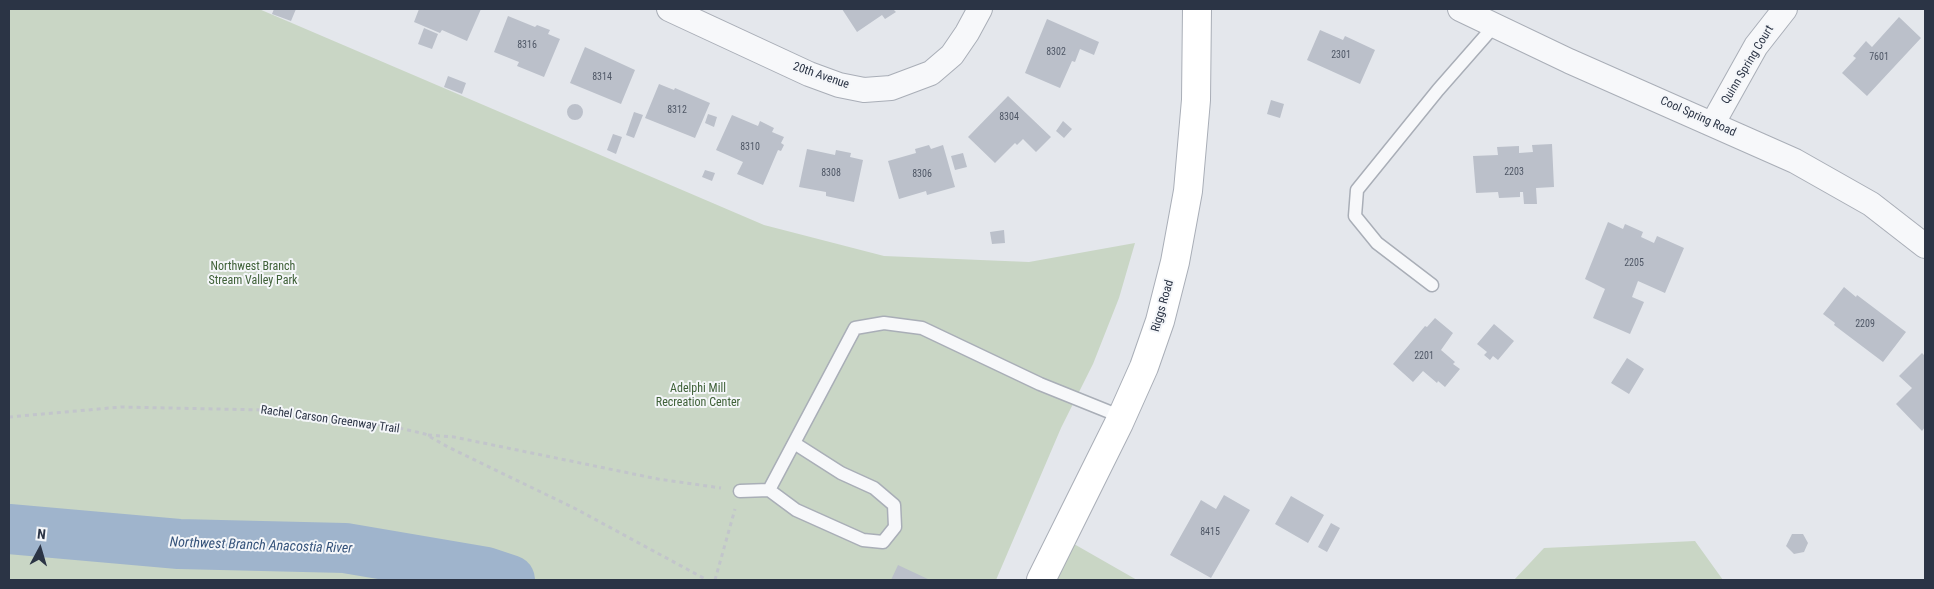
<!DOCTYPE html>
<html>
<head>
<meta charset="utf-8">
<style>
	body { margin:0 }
	#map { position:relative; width:1934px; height:589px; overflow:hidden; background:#e4e7ec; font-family:"Roboto Condensed",sans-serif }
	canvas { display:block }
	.frame { position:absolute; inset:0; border:10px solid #2b3445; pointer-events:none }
	.north { position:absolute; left:15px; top:524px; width:50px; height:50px; -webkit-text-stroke:4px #f4f6f9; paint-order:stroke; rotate:6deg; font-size:14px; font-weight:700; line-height:20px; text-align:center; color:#2b3445 }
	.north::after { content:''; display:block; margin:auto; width:18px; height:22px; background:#2b3445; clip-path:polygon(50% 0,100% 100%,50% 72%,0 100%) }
</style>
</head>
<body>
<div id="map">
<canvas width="1934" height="589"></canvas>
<div class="frame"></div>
<div class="north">N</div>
</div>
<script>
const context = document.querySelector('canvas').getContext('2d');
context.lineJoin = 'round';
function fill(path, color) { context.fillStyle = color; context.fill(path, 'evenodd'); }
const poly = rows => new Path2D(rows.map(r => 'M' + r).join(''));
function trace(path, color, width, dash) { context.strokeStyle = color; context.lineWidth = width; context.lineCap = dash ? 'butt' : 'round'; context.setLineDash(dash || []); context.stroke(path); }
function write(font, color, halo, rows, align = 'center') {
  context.font = font + ' "Roboto Condensed",sans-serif'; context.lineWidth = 4; context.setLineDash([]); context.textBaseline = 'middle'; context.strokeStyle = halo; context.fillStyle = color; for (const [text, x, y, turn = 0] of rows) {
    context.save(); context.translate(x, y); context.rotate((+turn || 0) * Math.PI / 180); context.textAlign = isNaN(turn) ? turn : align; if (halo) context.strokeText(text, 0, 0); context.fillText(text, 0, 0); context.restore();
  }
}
fill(poly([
	[9,9,259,9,764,225,884,256,1029,262,1135,243,1119,298,1093,364,1061,428,996,580,9,580],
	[1695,541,1723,580,1514,580,1544,548],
	[1074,544,1137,580,1055,580]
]), '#c9d6c5');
trace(poly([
	[9,529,179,544,345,548,486,572,510,580]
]), '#9fb4cc', 50);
fill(poly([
	[274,9,296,9,291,21,272,14],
	[419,9,481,9,467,41,442,30,440,33,414,22],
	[842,9,893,9,896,12,885,19,882,15,857,32],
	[508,16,535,27,537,25,550,30,548,34,560,39,544,77,517,66,519,62,494,52],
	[1899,17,1921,38,1867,96,1842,73,1856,58,1853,56,1866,41,1872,47],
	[1047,19,1099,42,1094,55,1080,49,1075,62,1072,61,1060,88,1025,73],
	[424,28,438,34,432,49,418,44],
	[1320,30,1343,40,1345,36,1375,50,1360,84,1307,60],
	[585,47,635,70,621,104,570,83],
	[448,76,466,83,462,94,444,87],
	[659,84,674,90,675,88,710,103,695,138,645,118],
	[1008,96,1051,137,1036,152,1023,139,1017,145,1015,143,995,163,968,137],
	[1271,100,1284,104,1280,118,1267,114],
	'567 112a8 8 0 1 1 16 0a8 8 0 1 1-16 0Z',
	[634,112,643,115,634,138,626,135],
	[708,114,717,117,714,127,705,123],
	[732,115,758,126,760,121,774,128,772,132,784,137,781,143,784,145,781,151,778,150,763,185,737,174,743,162,716,150],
	[1063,121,1072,129,1064,138,1056,131],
	[613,134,622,137,616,154,607,150],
	[1552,144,1554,187,1536,188,1537,204,1524,204,1523,192,1520,192,1520,197,1499,198,1498,192,1476,193,1473,156,1498,155,1497,147,1519,146,1519,153,1533,152,1532,145],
	[929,145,931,149,943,145,955,187,927,195,926,191,899,199,888,161,916,153,915,149],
	[807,149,835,155,836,150,851,153,850,157,863,160,854,202,826,196,826,192,799,187],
	[963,153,967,167,955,170,951,156],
	[705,170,715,173,712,181,702,177],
	[1608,222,1623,229,1625,224,1643,232,1641,237,1654,243,1657,236,1684,248,1665,293,1638,281,1632,297,1644,302,1630,334,1593,318,1605,289,1585,279],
	[1004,230,1005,243,992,244,990,232],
	[1844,287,1856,297,1857,295,1906,332,1883,362,1834,325,1835,323,1823,314],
	[1435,318,1453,333,1441,350,1455,362,1453,364,1460,369,1445,387,1438,381,1437,383,1423,371,1413,382,1393,364,1425,326,1427,327],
	[1494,324,1514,341,1498,360,1493,356,1490,360,1484,355,1487,352,1477,344],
	[1922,353,1925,356,1925,427,1922,431,1896,404,1912,388,1899,376],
	[1627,358,1644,369,1629,394,1611,383],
	[1224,495,1250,510,1211,578,1170,555,1201,500,1216,509],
	[1291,496,1324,515,1308,543,1275,524],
	[1331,523,1340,528,1327,552,1318,547],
	[1792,534,1803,534,1808,543,1804,552,1794,554,1786,546],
	[898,565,930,580,891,580]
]), '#bbc0ca');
const service = poly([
	[1432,285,1377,243,1355,216,1357,190,1438,90,1495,25],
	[769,490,855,328,884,323,922,328,1040,384,1122,417],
	[740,491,769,490,796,510,863,540,883,542,895,527,894,505,874,488,841,473,794,443]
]);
const minor = poly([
	[669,9,809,74,839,85,864,90,891,88,931,73,952,55,967,33,980,9],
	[1460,9,1569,61,1795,161,1871,204,1925,246],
	[1713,123,1756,46,1785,9]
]);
const secondary = poly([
	[1041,580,1119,423,1144,367,1160,321,1175,262,1188,191,1196,100,1197,9]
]);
trace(service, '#a9aeb7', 15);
trace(minor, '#a9aeb7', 26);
trace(secondary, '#a9aeb7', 30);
trace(poly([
	[9,417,121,407,263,410,363,422,404,429,425,434,448,447,576,509,707,580],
	[428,435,454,437,658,479,721,488],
	[715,580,735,509]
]), '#c2c5cb', 3, [4, 4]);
trace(service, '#f7f8fa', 12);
trace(minor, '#f7f8fa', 24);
trace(secondary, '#fff', 28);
write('10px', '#4f5766', null, [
	["8316",527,45],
	["8302",1056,52],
	["2301",1341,55],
	["7601",1879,57],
	["8314",602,77],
	["8312",677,110],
	["8304",1009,117],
	["8310",750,147],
	["2203",1514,172],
	["8308",831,173],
	["8306",922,174],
	["2205",1634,263],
	["2209",1865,324],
	["2201",1424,356],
	["8415",1210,532]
]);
write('12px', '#2b3445', '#f4f6f9', [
	["Quinn Spring Court",1748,65,-59],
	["20th Avenue",821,76,19],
	["Cool Spring Road",1698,117,24],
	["Riggs Road",1163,306,-74],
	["Rachel Carson Greenway Trail",330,420,8]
]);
write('12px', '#3f6138', '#f4f6f9', [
	["Northwest Branch",253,267],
	["Stream Valley Park",253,281],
	["Adelphi Mill",698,389],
	["Recreation Center",698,403]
]);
write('italic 14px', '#34527a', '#f4f6f9', [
	["Northwest Branch Anacostia River",261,546,2]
]);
</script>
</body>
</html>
